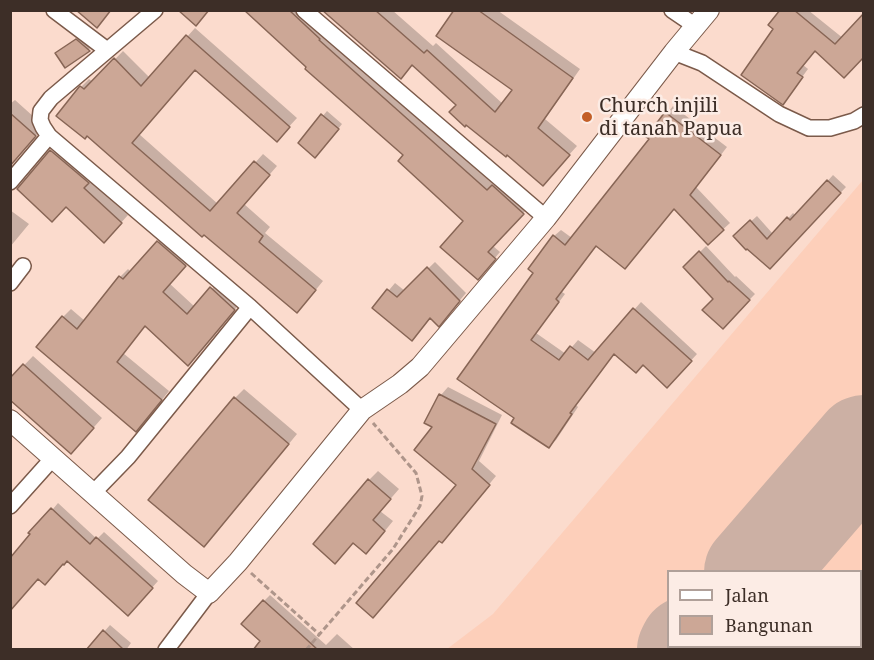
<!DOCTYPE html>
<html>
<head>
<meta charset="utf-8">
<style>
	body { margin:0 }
	#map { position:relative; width:874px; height:660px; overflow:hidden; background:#fbdbcd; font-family:"Noto Serif",serif }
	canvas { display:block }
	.frame { position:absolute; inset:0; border:12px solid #3d2e27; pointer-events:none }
	.legend { position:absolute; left:667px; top:570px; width:195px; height:78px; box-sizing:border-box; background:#fcece5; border:2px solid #b0a099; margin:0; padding:8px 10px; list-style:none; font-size:18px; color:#3d2e27 }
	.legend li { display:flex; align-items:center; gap:12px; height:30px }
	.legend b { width:30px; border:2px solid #b0a099 }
</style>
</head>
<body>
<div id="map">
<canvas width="874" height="660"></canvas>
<div class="frame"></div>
<ul class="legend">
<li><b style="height:8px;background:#fff"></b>Jalan</li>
<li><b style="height:16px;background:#cca796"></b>Bangunan</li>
</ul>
</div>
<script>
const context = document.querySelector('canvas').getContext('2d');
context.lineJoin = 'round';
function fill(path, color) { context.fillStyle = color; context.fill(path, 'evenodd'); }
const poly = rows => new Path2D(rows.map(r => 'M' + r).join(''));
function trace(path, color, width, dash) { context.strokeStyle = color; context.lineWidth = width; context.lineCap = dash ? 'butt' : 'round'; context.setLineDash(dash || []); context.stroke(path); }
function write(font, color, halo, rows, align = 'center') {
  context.font = font + ' "Noto Serif",serif'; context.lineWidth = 5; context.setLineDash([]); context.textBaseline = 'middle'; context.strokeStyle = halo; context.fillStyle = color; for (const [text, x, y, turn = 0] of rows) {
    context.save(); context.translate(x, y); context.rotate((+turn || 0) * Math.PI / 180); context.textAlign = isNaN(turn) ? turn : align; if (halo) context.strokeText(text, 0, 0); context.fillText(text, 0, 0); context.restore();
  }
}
fill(poly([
	[863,180,863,649,447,649,493,614],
	[668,572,860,572,860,646,668,646]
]), '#fdcfba');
fill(poly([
	[246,10,301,10,323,34,494,185,499,180,528,208,493,246,500,252,483,272,465,221,405,155],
	[324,10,392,10,433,46,436,43,503,104,514,90,456,10,497,10,580,69,545,119,577,146,550,176,458,104,413,64],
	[782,10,808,10,864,55,815,50,803,65,808,69,783,103,775,29],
	[195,28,297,118,284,132,195,69,139,134,218,204,263,154,277,166,244,204,270,227,265,233,323,281,305,303,204,233,80,88,89,79,93,82,123,51,150,78],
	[81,36,93,46,66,66,62,49],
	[15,100,44,126,10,166,10,104],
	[673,106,727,147,696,187,730,223,708,243,675,208,597,245,562,292,565,294,536,333,566,354,578,340,596,353,641,302,697,354,674,379,643,364,615,353,576,405,578,407,556,440,549,446,516,418,535,273,554,236,561,230,572,238,651,139,648,137],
	[327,111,342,124,320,152,300,143],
	[59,145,90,180,128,215,111,234,66,205,21,190],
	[833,175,846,187,770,267,735,236,757,216,773,234,793,213,796,216],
	[10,210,29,224,10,247],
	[166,234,193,257,169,283,195,307,219,281,242,301,195,356,146,325,123,353,169,391,144,422,63,317,71,309,85,321,120,277,128,269,131,272],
	[706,246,735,277,736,276,755,294,723,327,715,299,685,267],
	[435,262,466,293,445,318,431,317,418,332,374,308,395,283,405,291],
	[33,356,102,418,80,443,10,380],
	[448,387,502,415,479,461,496,476,449,533,458,485,435,426,427,422,441,395],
	[244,389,297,434,213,536,235,398],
	[378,471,399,489,380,511,393,521,375,543,369,480],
	[58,503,97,539,104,532,158,581,134,608,68,559,10,598,10,554,13,557],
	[270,595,326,645,337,634,355,650,303,650,262,641,264,601],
	[110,625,131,643,126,650,88,650]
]), '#0003');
trace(poly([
	[754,572,864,445],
	[687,650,689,646]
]), '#ccb0a4', 100);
const building = poly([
	[76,10,111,10,97,28,76,10],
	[178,10,209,10,196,26,178,10],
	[244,10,289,10,320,39,319,40,487,190,492,185,524,214,488,252,496,259,478,280,440,247,463,221,398,161,403,155,305,69,306,67,244,10],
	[322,10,375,10,424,53,427,50,495,112,512,90,436,36,454,10,478,10,573,78,538,128,570,155,543,186,507,155,506,157,466,125,465,127,449,112,456,105,412,65,401,79,322,10],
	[780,10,794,10,835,44,864,13,864,57,844,78,815,51,797,73,803,77,783,105,741,75,773,29,768,25,780,10],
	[186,35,290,127,277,142,195,70,132,143,210,211,254,161,270,175,237,213,263,236,259,242,316,290,297,313,204,235,202,237,87,136,85,139,56,116,79,87,80,86,84,89,114,58,141,86,186,35],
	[76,39,90,51,65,68,55,53,76,39],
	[665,112,721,155,690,195,724,230,708,245,674,209,625,269,596,246,556,299,559,302,531,340,559,360,570,346,588,360,633,308,692,361,667,388,643,365,636,373,614,354,570,413,572,414,549,448,511,423,514,418,457,379,533,273,528,269,553,235,565,245,649,139,646,137,665,112],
	[10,113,36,136,10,166,10,113],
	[321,114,339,129,315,158,298,143,321,114],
	[50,150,89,183,84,188,122,223,104,243,66,207,52,222,17,189,50,150],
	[827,180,841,193,770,269,747,249,746,250,733,236,750,220,767,239,787,217,790,220,827,180],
	[157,241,186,266,163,292,187,314,210,287,235,310,188,366,145,326,117,362,162,400,136,432,36,347,62,316,77,329,119,276,123,279,157,241],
	[699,251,728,282,729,281,750,300,723,329,702,310,713,299,683,267,699,251],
	[427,267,460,301,439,327,430,318,412,341,372,308,387,289,397,297,427,267],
	[23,364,94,428,71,454,10,400,10,378,23,364],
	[439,394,496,424,472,469,490,485,442,543,439,541,373,618,356,603,456,485,414,450,432,427,424,423,439,394],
	[234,397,289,444,204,547,148,500,234,397],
	[368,479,391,499,373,520,385,531,366,554,353,543,335,564,313,544,368,479],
	[51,508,90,544,96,537,153,588,128,616,67,561,64,565,63,564,45,585,38,579,10,611,10,558,30,534,28,533,51,508],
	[263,600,282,617,318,650,253,650,260,641,241,624,263,600],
	[103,630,124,650,86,650,103,630]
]);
fill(building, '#cca796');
trace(building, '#876555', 1.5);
const minor = poly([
	[54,10,107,50],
	[155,10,51,98,41,111,40,120,43,127,49,136,250,307,362,410],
	[304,10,546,218],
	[672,10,697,27],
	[674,52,702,63,779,114,809,128,830,128,854,121,864,115],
	[10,182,49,136],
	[10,283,23,266],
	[94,492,128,457,250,307],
	[10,506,53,458],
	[166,650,209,593]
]);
const tertiary = poly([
	[10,420,184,574,209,593,238,562,362,410,400,384,420,367,546,218,674,52,709,10]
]);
trace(minor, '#7b5a4a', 18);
trace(tertiary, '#7b5a4a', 22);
trace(poly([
	[251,573,319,634],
	[306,650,393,549,420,506,422,496,416,473,373,423]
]), '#ae958a', 3, [6, 3]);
trace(minor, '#fff', 15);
trace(tertiary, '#fff', 20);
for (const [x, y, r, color] of [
	[587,117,6,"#c35f28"]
]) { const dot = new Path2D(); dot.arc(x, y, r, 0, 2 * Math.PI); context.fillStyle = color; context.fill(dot); trace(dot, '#fcece5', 2); }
write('20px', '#3d2e27', '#fcece5', [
	["Church injili",599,106],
	["di tanah Papua",599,129]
], 'left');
</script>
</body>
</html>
